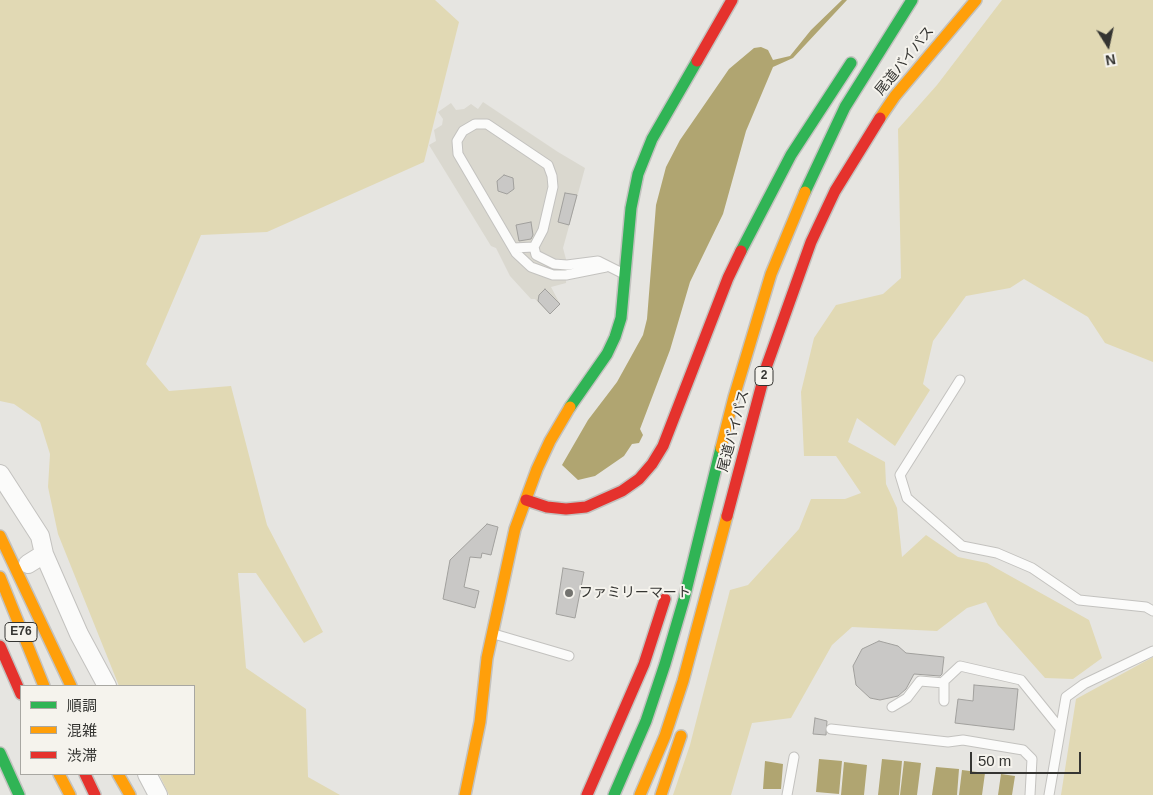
<!DOCTYPE html>
<html>
<head>
<meta charset="utf-8">
<style>
	body { margin:0 }
	#map { position:relative; width:1153px; height:795px; overflow:hidden; background:#e6e5e1; font-family:Arial,"Noto Sans JP",sans-serif }
	canvas { display:block }
	.legend { position:absolute; left:20px; top:685px; width:175px; height:90px; box-sizing:border-box; background:#f5f3ed; border:1px solid #a8a7a2; margin:0; padding:6px 9px; list-style:none; font-size:15px; color:#353532 }
	.legend li { display:flex; align-items:center; gap:10px; height:25px }
	.legend b { width:25px; border:1px solid #a8a7a2 }
	.north { position:absolute; left:1083px; top:20px; width:50px; height:50px; -webkit-text-stroke:4px #f5f3ed; paint-order:stroke; rotate:170deg; font-size:14px; font-weight:700; line-height:20px; text-align:center; color:#353532 }
	.north::after { content:''; display:block; margin:auto; width:18px; height:22px; background:#353532; clip-path:polygon(50% 0,100% 100%,50% 72%,0 100%) }
	.scale { position:absolute; left:970px; top:752px; width:111px; height:22px; box-sizing:border-box; border:2px solid #353532; border-top:0; padding-left:6px; font-size:15px; line-height:18px; white-space:nowrap; color:#353532; -webkit-text-stroke:4px #f5f3ed; paint-order:stroke }
</style>
</head>
<body>
<div id="map">
<canvas width="1153" height="795"></canvas>
<ul class="legend">
<li><b style="height:6px;background:#30b455"></b>順調</li>
<li><b style="height:6px;background:#ff9f0a"></b>混雑</li>
<li><b style="height:6px;background:#e5322d"></b>渋滞</li>
</ul>
<div class="north">N</div>
<div class="scale">50 m</div>
</div>
<script>
const context = document.querySelector('canvas').getContext('2d');
context.lineJoin = 'round';
function fill(path, color) { context.fillStyle = color; context.fill(path, 'evenodd'); }
const poly = rows => new Path2D(rows.map(r => 'M' + r).join(''));
function trace(path, color, width, dash) { context.strokeStyle = color; context.lineWidth = width; context.lineCap = dash ? 'butt' : 'round'; context.setLineDash(dash || []); context.stroke(path); }
function write(font, color, halo, rows, align = 'center') {
  context.font = font + ' Arial,"Noto Sans JP",sans-serif'; context.lineWidth = 4; context.setLineDash([]); context.textBaseline = 'middle'; context.strokeStyle = halo; context.fillStyle = color; for (const [text, x, y, turn = 0] of rows) {
    context.save(); context.translate(x, y); context.rotate((+turn || 0) * Math.PI / 180); context.textAlign = isNaN(turn) ? turn : align; if (halo) context.strokeText(text, 0, 0); context.fillText(text, 0, 0); context.restore();
  }
}
fill(poly([
	[483,102,558,152,585,168,563,248,567,263,566,283,551,287,560,304,550,314,535,299,531,299,510,276,496,248,491,246,429,145,436,141,434,130,442,125,443,119,438,112,451,103,456,110,464,109,471,104,478,109]
]), '#dad8cf');
fill(poly([
	[0,0,435,0,459,22,424,162,267,232,201,235,146,364,169,391,231,386,267,525,323,632,304,643,256,573,238,573,246,668,306,709,308,777,340,795,169,795,159,774,194,774,194,686,119,686,58,534,48,487,50,454,40,422,14,404,0,401],
	[1002,0,1153,0,1153,362,1105,343,1088,317,1024,279,1010,288,966,296,933,341,923,384,930,390,895,446,857,418,848,442,885,462,886,484,897,508,902,557,926,535,958,557,987,563,1089,620,1102,658,1073,679,1045,678,998,625,986,602,967,608,937,631,852,627,832,645,791,718,752,723,731,795,673,795,690,745,730,590,748,585,799,529,811,499,845,499,861,493,836,456,804,456,801,392,814,338,836,305,883,294,901,278,898,129,937,85],
	[1153,657,1153,795,1061,795,1076,699]
]), '#e1d9b4');
fill(poly([
	[842,0,847,0,793,58,773,67,746,131,723,214,690,282,670,350,640,429,643,435,639,443,632,444,624,456,595,476,578,480,562,465,588,420,617,382,643,335,647,319,656,205,666,167,680,140,729,69,754,48,761,47,768,50,773,60,790,56,811,30],
	[819,759,842,761,839,794,816,792],
	[882,759,902,761,899,795,878,795],
	[765,761,783,764,781,789,763,789],
	[904,761,921,763,917,795,900,795],
	[844,762,867,765,864,795,841,795],
	[936,767,959,769,957,795,932,795],
	[962,770,985,773,982,795,959,795],
	[1001,774,1015,776,1012,795,998,795]
]), '#b0a571');
const building = poly([
	[504,175,513,178,514,189,507,194,498,191,497,181,504,175],
	[565,193,577,195,569,225,558,222,565,193],
	[531,222,533,235,531,239,519,241,516,225,531,222],
	[545,289,560,304,550,314,538,301,539,295,545,289],
	[487,524,498,527,491,555,482,553,481,558,470,557,464,587,479,591,475,608,443,599,450,560,487,524],
	[563,568,584,572,575,618,556,614,563,568],
	[879,641,898,646,906,653,944,657,942,674,940,676,914,674,906,689,898,696,880,700,870,698,856,685,853,666,862,649,879,641],
	[974,685,1018,689,1014,730,955,723,958,699,973,701,974,685],
	[815,718,827,721,826,735,813,734,815,718]
]);
fill(building, '#c9c8c6');
trace(building, '#a1a09d', 1);
const lane = poly([
	[513,248,534,247],
	[606,267,566,275,553,275,531,267,516,253,458,154,457,141,463,131,475,124,487,124,548,165,552,176,553,187,543,230,534,247,536,255,554,264,567,265,598,261,622,273],
	[960,380,900,475,907,498,962,546,997,553,1032,568,1079,600,1146,607,1153,611],
	[494,634,569,656],
	[944,701,944,681,960,666,1021,680,1059,727],
	[892,707,907,698,920,681,944,683],
	[831,729,948,742,963,740,1023,750,1032,759,1030,795],
	[787,795,794,757],
	[1049,795,1066,697,1084,684,1153,651]
]);
const street = poly([
	[0,474,40,536,44,554],
	[28,564,44,554,79,634,107,686],
	[147,774,158,795]
]);
const fast = poly([
	[805,192,845,107,912,0],
	[741,251,791,155,851,63],
	[570,407,607,354,615,337,621,318,631,208,638,174,652,139,697,61],
	[0,753,19,795],
	[614,795,646,721,665,664,684,599,721,448]
]);
const slow = poly([
	[880,118,895,96,976,0],
	[721,448,734,397,771,274,805,192],
	[0,536,71,686],
	[0,577,44,686],
	[59,774,70,795],
	[118,774,130,795],
	[465,795,480,722,487,658,515,529,537,469,550,441,570,407],
	[640,795,665,736,683,681,727,516],
	[661,795,681,736]
]);
const jam = poly([
	[697,61,732,0],
	[526,500,547,507,566,509,586,507,622,491,639,479,652,464,663,446,728,278,741,251],
	[727,516,767,365,811,242,835,191,880,118],
	[0,646,21,694],
	[85,774,95,795],
	[587,795,644,664,665,599]
]);
trace(lane, '#c3c2bf', 11);
trace(street, '#c3c2bf', 20);
trace(fast, '#c3c2bf', 14);
trace(slow, '#c3c2bf', 14);
trace(jam, '#c3c2bf', 14);
trace(lane, '#fbfbfa', 9);
trace(street, '#fbfbfa', 18);
trace(fast, '#30b455', 11);
trace(slow, '#ff9f0a', 11);
trace(jam, '#e5322d', 11);
for (const [x, y, r, color] of [
	[569,593,5,"#73736f"]
]) { const dot = new Path2D(); dot.arc(x, y, r, 0, 2 * Math.PI); context.fillStyle = color; context.fill(dot); trace(dot, '#f5f3ed', 2); }
for (const [x, y, w] of [
	[764,376,18],
	[21,632,32]
]) { const box = new Path2D(); box.roundRect(x - w / 2, y - 9.5, w, 19, 4); context.fillStyle = '#f5f3ed'; context.fill(box); trace(box, '#353532', 1); }
write('bold 12px', '#353532', null, [
	["2",764,376],
	["E76",21,632]
]);
write('14px', '#353532', '#f5f3ed', [
	["尾道バイパス",905,61,-51],
	["尾道バイパス",734,431,-75]
]);
write('14px', '#353532', '#f5f3ed', [
	["ファミリーマート",579,593]
], 'left');
</script>
</body>
</html>
